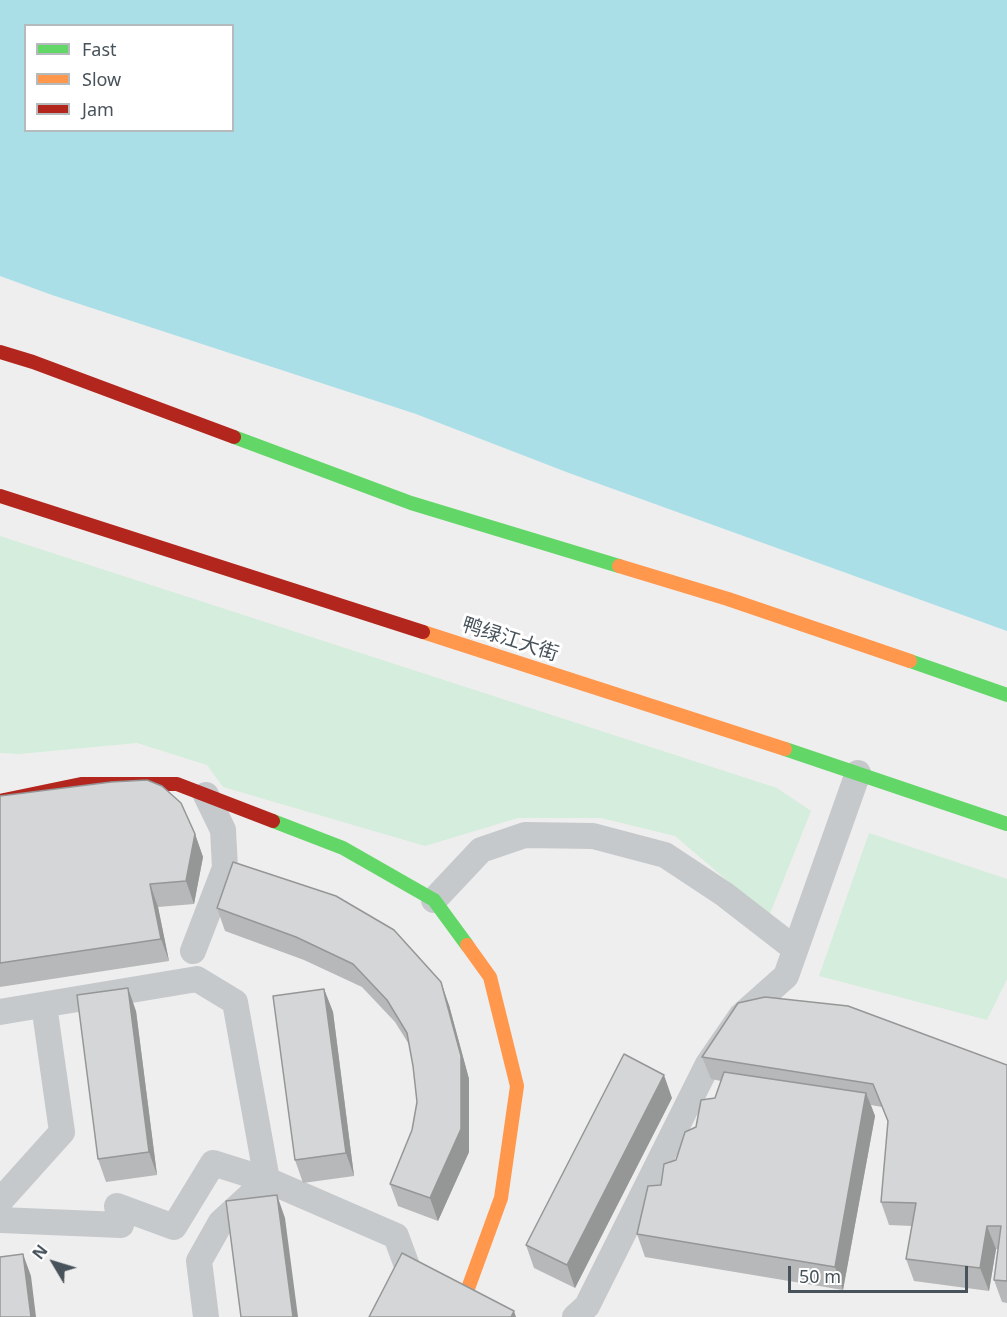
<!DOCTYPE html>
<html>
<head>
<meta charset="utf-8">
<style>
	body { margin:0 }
	#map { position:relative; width:1007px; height:1317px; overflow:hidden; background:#efeeee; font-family:"Noto Sans",sans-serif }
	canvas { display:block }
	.legend { position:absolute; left:24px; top:24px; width:210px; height:108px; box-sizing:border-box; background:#fff; border:2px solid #b5babd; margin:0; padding:8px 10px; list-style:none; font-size:18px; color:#47525a }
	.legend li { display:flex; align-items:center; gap:12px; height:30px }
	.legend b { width:30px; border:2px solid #b5babd }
	.north { position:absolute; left:24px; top:1233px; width:60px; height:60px; -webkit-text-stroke:4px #fff; paint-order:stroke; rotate:308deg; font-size:16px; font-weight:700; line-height:24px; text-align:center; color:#47525a }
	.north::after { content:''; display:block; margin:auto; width:21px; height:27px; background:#47525a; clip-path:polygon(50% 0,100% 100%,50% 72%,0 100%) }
	.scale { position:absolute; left:788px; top:1266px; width:180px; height:27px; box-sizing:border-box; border:3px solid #47525a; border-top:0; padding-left:8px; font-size:18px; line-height:21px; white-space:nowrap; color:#47525a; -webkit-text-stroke:4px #fff; paint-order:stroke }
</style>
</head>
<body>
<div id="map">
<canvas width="1007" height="1317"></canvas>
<ul class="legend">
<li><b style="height:8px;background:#63d668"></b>Fast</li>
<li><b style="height:8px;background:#ff974d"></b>Slow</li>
<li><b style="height:8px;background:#b3261e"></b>Jam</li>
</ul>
<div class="north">N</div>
<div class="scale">50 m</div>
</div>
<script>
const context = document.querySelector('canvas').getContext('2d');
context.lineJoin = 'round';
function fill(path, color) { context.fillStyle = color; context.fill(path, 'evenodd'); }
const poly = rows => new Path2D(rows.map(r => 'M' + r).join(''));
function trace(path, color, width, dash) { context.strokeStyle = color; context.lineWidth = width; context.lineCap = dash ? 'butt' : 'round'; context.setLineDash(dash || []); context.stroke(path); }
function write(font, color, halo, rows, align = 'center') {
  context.font = font + ' "Noto Sans","Noto Sans SC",sans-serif'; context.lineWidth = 6; context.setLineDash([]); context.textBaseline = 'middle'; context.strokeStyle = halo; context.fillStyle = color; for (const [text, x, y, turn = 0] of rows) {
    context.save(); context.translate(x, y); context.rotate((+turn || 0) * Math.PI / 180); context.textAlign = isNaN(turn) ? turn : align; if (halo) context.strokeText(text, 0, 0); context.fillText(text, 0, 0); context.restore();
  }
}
fill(poly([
	[0,536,777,788,811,811,769,916,675,836,601,818,518,818,425,846,223,787,207,765,137,743,19,754,0,753],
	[869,833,1007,879,1007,979,987,1020,819,976]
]), '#d4eddc');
fill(poly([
	[0,0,1007,0,1007,631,569,473,416,414,52,295,0,276],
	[26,26,232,26,232,130,26,130]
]), '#aadfe8');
trace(poly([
	[434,900,481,850,525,835,593,836,665,855,724,894,795,949],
	[193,951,225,868,223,830,206,795],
	[0,1012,197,979,235,1002,267,1180,396,1236,407,1266],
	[0,1201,62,1132,44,1005],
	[0,1220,121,1225,117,1206,174,1227,213,1163,267,1180,221,1222,199,1261,206,1317],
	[575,1317,587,1306,708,1064,741,1016,786,976,858,773]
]), '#c6c9cb', 26);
trace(poly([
	[234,437,411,503,619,566],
	[910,661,1007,695],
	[785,749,1007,824],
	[273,821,343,848,434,900,467,945]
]), '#63d668', 14);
trace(poly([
	[619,566,728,599,910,661],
	[423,632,785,749],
	[466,1294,501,1198,517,1086,490,977,467,945]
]), '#ff974d', 14);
trace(poly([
	[0,352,33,362,234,437],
	[0,496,423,632],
	[0,801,81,784,177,784,273,821]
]), '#b3261e', 14);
fill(poly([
	[0,796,195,834,203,857,194,904,158,907,169,961,0,987],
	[233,862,449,1005,469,1079,469,1152,438,1221,398,1206,390,1184,412,1130,417,1102,413,1066,410,1046,395,1022,362,987,304,960,225,931,217,908],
	[324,989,333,1012,354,1176,303,1183,295,1160],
	[136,1011,157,1175,106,1182,98,1159],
	[702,1057,1007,1065,1007,1303,1002,1302,994,1280,998,1249,996,1249,989,1291,914,1281,906,1259,912,1226,889,1225,881,1202,888,1122,882,1107,871,1105,875,1116,843,1290,645,1257,637,1234,661,1185,696,1127,715,1098,721,1081,711,1079],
	[672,1098,575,1288,534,1268,526,1245]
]), '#b7b8b9');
fill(poly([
	[195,834,203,857,194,904,186,881],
	[150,884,158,907,169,961,161,939],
	[441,982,449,1005,469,1079,469,1152,438,1221,430,1198],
	[128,988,136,1011,157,1175,149,1152],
	[324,989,333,1012,354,1176,346,1153],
	[664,1075,672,1098,575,1288,567,1265],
	[866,1093,875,1116,843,1290,835,1267],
	[277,1195,285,1218,298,1317,293,1317],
	[987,1226,996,1249,989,1291,980,1268],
	[23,1254,31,1276,36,1317,31,1317],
	[514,1311,516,1317,511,1317]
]), '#959696');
const building = poly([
	[147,780,162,786,181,803,195,834,186,881,150,884,161,939,0,963,0,796,111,782,147,780],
	[233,862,336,896,394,930,441,982,461,1056,461,1129,430,1198,390,1184,412,1130,417,1102,413,1066,407,1033,387,1000,353,964,296,937,217,908,233,862],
	[128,988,149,1152,98,1159,77,995,128,988],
	[324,989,346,1153,295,1160,273,996,324,989],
	[765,997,848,1006,1007,1065,1007,1281,994,1280,1001,1226,987,1226,980,1268,906,1259,916,1203,881,1202,888,1121,873,1084,702,1057,738,1003,765,997],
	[624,1054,664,1075,567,1265,526,1245,624,1054],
	[724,1072,866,1093,835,1267,637,1234,648,1186,661,1185,664,1164,676,1160,685,1132,696,1127,701,1100,715,1098,724,1072],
	[277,1195,293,1317,241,1317,226,1201,277,1195],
	[402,1253,514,1311,511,1317,369,1317,402,1253],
	[23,1254,31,1317,0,1317,0,1257,23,1254]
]);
fill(building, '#d5d6d7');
trace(building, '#959696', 1.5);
write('20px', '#47525a', '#fff', [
	["鸭绿江大街",510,640,18]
]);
</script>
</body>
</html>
